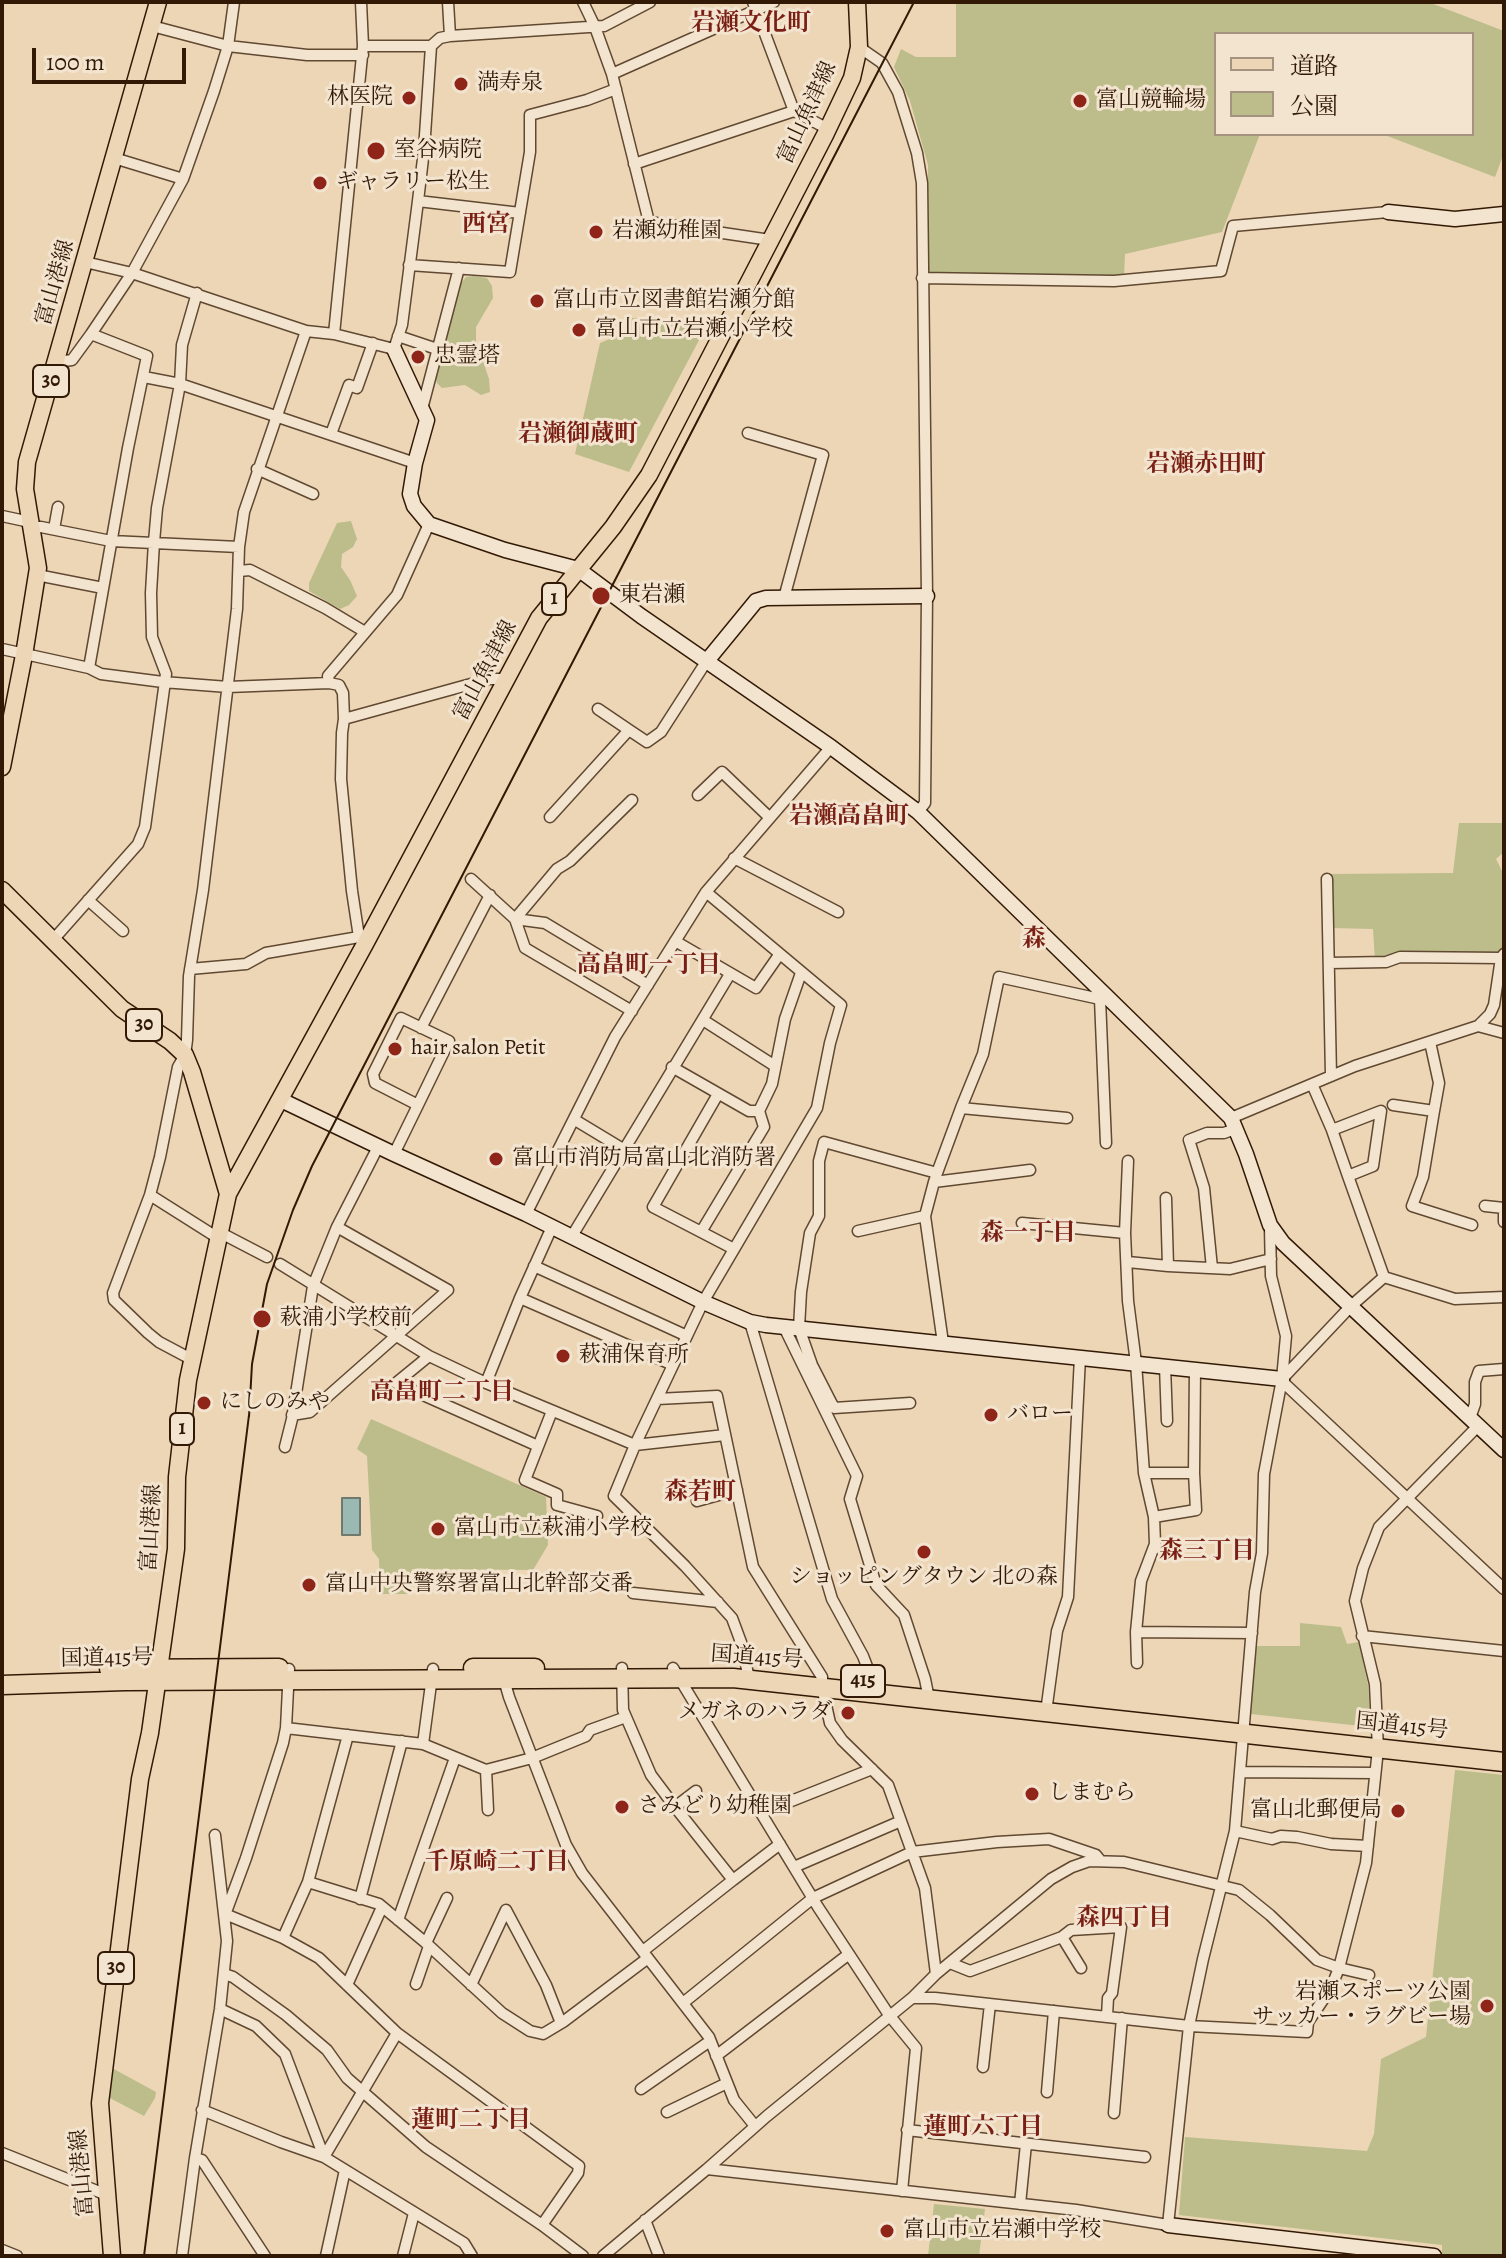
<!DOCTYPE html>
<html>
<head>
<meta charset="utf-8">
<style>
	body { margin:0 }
	#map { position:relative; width:1506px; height:2258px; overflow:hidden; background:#ecd6b6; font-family:Alegreya,"Noto Serif JP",serif }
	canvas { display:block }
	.frame { position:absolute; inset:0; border:4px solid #321905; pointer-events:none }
	.legend { position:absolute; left:1214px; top:32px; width:260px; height:104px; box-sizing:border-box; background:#f3e4d0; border:2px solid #a6937f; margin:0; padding:10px 14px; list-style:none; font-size:24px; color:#321905 }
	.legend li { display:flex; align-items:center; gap:16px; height:40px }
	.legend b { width:40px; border:2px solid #a6937f }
	.scale { position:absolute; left:32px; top:48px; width:154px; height:36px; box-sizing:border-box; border:4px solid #321905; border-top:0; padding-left:10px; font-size:24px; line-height:28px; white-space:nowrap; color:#321905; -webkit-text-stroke:6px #f3e4d0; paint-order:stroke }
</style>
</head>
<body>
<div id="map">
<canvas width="1506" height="2258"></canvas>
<div class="frame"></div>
<ul class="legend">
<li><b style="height:10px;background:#ecd6b6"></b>道路</li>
<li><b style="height:22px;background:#bcbd8b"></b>公園</li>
</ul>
<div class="scale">100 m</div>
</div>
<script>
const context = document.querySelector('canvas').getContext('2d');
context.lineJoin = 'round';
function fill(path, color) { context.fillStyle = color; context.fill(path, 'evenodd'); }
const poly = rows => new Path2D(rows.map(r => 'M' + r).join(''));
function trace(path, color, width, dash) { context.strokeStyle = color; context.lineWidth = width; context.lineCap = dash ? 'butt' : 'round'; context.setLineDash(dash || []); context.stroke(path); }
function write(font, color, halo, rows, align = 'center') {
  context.font = font + ' Alegreya,"Noto Serif JP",serif'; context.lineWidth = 6; context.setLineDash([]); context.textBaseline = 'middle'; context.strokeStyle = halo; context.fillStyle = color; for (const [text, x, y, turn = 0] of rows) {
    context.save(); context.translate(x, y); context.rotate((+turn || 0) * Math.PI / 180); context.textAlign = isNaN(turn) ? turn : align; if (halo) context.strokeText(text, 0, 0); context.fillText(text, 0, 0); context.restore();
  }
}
fill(poly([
	[956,2,1428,2,1504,31,1504,153,1495,177,1382,134,1472,134,1472,34,1216,34,1216,134,1260,134,1222,232,1125,254,1124,277,928,273,928,165,910,101,894,67,901,49,916,57,956,57],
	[474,276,487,278,492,286,493,298,476,327,476,348,483,361,489,379,490,392,481,395,465,385,442,388,437,383,434,374,459,286,466,277],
	[628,317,705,329,629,472,575,454,600,343,624,333],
	[351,521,357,539,353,547,342,554,341,567,350,580,357,596,349,605,340,609,309,591,309,583,337,523],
	[1459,823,1504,823,1504,852,1496,859,1502,871,1504,947,1498,955,1375,960,1373,929,1331,928,1330,874,1453,873],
	[371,1419,546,1497,548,1545,533,1570,412,1569,410,1594,380,1594,379,1559,372,1550,367,1456,357,1449],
	[1300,1623,1341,1627,1347,1644,1359,1642,1368,1685,1371,1724,1370,1727,1251,1714,1249,1709,1255,1646,1300,1646],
	[1455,1770,1504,1775,1504,2256,1442,2256,1442,2245,1179,2215,1185,2137,1367,2151,1374,2134,1381,2059,1426,2037],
	[112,2068,156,2092,155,2098,144,2116,108,2097],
	[934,2204,985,2209,979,2256,928,2256]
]), '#bcbd8b');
const water = poly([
	[342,1498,360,1498,360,1535,342,1535,342,1498]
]);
fill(water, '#99b9b2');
trace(water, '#70796d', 2);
const street = poly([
	[448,2,450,36],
	[583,2,595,27,612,74,649,222,770,240],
	[753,2,794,111,828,129],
	[152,26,228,46,307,55,363,55],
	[363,46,431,46,440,38,450,36,604,26,650,2],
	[859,47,882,63,898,92,917,153,922,183,927,596,925,803,918,812],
	[612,74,774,2],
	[114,158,183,179],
	[634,164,794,111],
	[418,201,520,213],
	[85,262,132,273,306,331,334,334,394,349,402,325,418,201,424,150,431,46],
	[409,265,510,272,530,152,530,115,587,100,616,89],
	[922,278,1114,281,1221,271,1233,226,1388,212],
	[334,334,363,46,361,2],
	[398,336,437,349],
	[56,362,72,360,91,334,132,273,183,179,214,91,228,46,234,2],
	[144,377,180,384,415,463],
	[422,409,459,268],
	[748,433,823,455,784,598],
	[331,434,349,385,357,388,373,343],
	[257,469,313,494],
	[2,516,30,522],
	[30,527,41,527,111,541,239,547],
	[54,529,58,507],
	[239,571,250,570,325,608,365,632],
	[37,575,103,588],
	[2,649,89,668,101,674,163,682,228,687,329,683,339,685,343,693,344,719,342,733,341,779,352,891,359,937,365,944],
	[89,668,128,448,147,356,91,334],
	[329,683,328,676,397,595,429,524],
	[598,709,629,730],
	[344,719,489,679,506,679],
	[698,795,722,772,769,817],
	[550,817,629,730,647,742,661,732,706,662],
	[734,858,838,912],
	[471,879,515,919,545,923,648,985],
	[1327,879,1331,1076],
	[706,892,841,1005,830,1043,817,1108,703,1302,635,1445,614,1496,685,1566,732,1618,742,1645,749,1679],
	[88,900,123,931],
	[53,940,138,844,145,827,166,674,152,637,151,593,154,542,157,508,180,384,182,345,197,293],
	[675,941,756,988,779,955],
	[1329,963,1386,962,1400,957,1501,958],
	[190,969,246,964,266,953,359,937],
	[1100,999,1106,1143],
	[632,1011,525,948,515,919,557,869,570,861,632,800],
	[703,1020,775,1066],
	[1478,1026,1504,1033],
	[421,1028,490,895],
	[672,1067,749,1111,759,1111,772,1084,785,1019,801,973],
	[1312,1084,1332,1130,1381,1111,1373,1166,1348,1176,1332,1130],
	[718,1094,653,1207,734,1249],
	[1393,1105,1434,1111,1439,1083,1430,1042],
	[961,1108,983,1054,999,977,1100,999,1105,995],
	[1434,1111,1423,1177,1412,1206,1472,1225],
	[1231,1118,1355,1066,1478,1026,1490,1014,1494,1005,1501,958,1504,954],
	[575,1120,623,1149],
	[394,1154,418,1105,449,1041,401,1018,373,1074,375,1083,418,1105],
	[937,1173,961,1108,1067,1118],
	[1348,1176,1384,1277],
	[150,1195,218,1238],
	[1166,1198,1168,1266,1230,1269,1271,1259],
	[1485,1206,1504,1208],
	[1504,1208,1504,1222],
	[526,1214,615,1037,706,892,831,747],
	[925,1216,934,1182,1030,1170],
	[1022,1223,1125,1233,1128,1161],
	[858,1231,925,1216,943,1343],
	[219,1232,267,1257],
	[701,1232,764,1127,759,1111],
	[1125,1233,1128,1301,1136,1363,1144,1473,1194,1473,1195,1369],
	[572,1236,730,974],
	[1128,1262,1168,1266],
	[280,1264,429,1356,486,1383,635,1445,725,1435],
	[534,1266,687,1336],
	[1212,1268,1204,1188,1189,1140,1207,1133,1224,1133,1235,1129],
	[520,1298,673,1365],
	[750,1322,832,1599,863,1656,873,1682,875,1692],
	[784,1327,857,1476,850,1499,876,1585,904,1615,925,1679,929,1699],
	[429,1356,396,1383,538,1446],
	[191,1359,159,1342,148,1333,114,1300,113,1293,150,1195,160,1157,178,1067,185,1055,187,1040,189,976,203,890,237,609,239,547,244,512,306,331],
	[1165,1366,1167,1421],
	[1282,1379,1286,1385,1504,1589],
	[1282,1379,1351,1306,1384,1277,1455,1299,1504,1297],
	[486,1383,520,1298,552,1227],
	[657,1399,717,1396,753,1567,822,1677,822,1687,830,1723,842,1740,888,1785,925,1888,936,1974],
	[910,1403,834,1408,812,1365,799,1328,801,1292,810,1233,819,1216,819,1161,824,1142,937,1173,934,1182],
	[552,1411,525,1480,557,1494,557,1505,597,1516],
	[292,1415,310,1412,448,1290,337,1227],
	[1470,1418,1475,1404,1475,1382,1479,1371,1504,1369],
	[285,1447,292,1419,313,1286,337,1227,378,1147],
	[1144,1473,1154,1517,1196,1510,1194,1473],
	[697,1501,737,1490],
	[633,1593,718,1602],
	[1136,1632,1252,1633],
	[1362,1636,1504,1651],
	[1137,1663,1136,1632,1141,1581,1155,1544,1154,1517],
	[622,1668,623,1710,626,1717],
	[673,1668,818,1907,889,2015,916,2048,902,2191],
	[503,1676,509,1697,566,1845,582,1873,709,2037,734,2100,755,2126],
	[1046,1712,1057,1631,1068,1597,1080,1357],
	[286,1728,423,1744,433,1669],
	[423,1744,486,1770],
	[1241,1772,1375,1773],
	[488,1810,486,1770,532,1758,586,1736,590,1730,626,1717,651,1775,675,1807],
	[761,1813,872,1769],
	[1235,1831,1272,1839,1281,1836,1297,1837,1331,1844,1368,1846],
	[215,1835,227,1941,220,2009,195,2158,202,2160,265,2256],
	[794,1867,901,1821],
	[733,1880,780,1844],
	[308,1882,348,1735],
	[360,1899,402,1741],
	[226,1912,246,1858,283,1743,286,1728,289,1669],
	[225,1914,283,1938,308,1882,379,1904,426,1943,502,2013,530,2031,543,2034,563,2022,648,1958],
	[398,1920,455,1758],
	[283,1938,319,1958,397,2033,579,2166,578,2173,542,2225],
	[426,1943,447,1898],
	[643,1951,733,1880,675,1807,696,1791],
	[950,1963,970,1971,1062,1937],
	[1081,1968,1062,1937,1071,1930,1121,1927,1112,1993,1108,1998,1107,2016],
	[224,1974,233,1977,286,2015,327,2050,347,2078,426,2147,542,2225,583,2256],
	[416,1984,429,1946],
	[347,1985,382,1907],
	[471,1985,506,1910,546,1985,561,2023],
	[912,1998,935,1998,1189,2026,1307,2032,1308,2022,1331,1988,1339,1968,1369,1975],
	[683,2003,813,1898,912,1852,997,1842,1049,1839,1096,1855,1100,1860],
	[220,2009,256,2026,285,2054,324,2157],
	[716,2056,849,1954],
	[983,2067,990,2004],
	[641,2089,710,2041],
	[1047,2092,1054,2011],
	[202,2110,281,2142,324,2157,464,2243,472,2256],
	[667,2112,727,2083],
	[1114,2113,1122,2018],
	[907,2130,1145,2157],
	[2,2153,107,2195],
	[324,2157,397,2033],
	[707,2169,1076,2210,1168,2225,1189,2026,1203,1959,1235,1831,1255,1592,1262,1553,1264,1474,1282,1379,1286,1336,1271,1276,1270,1227],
	[1020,2204,1026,2144],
	[645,2220,659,2256],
	[2,2250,17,2256],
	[182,2256,195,2158],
	[326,2256,345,2170],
	[403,2256,414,2213],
	[603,2256,707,2169,767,2116,912,1998,936,1974,1051,1879,1072,1867,1089,1861,1124,1862,1239,1890,1270,1915,1317,1960,1339,1968,1366,1863,1378,1749,1375,1684,1355,1601,1363,1568,1379,1527,1478,1426]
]);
const secondary = poly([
	[1388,212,1455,219,1504,214],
	[394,349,427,420,415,463,410,494,414,506,429,524,505,550,578,569,641,616,831,747,918,812,1231,1118,1246,1154,1270,1225,1283,1243,1504,1450],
	[706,662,756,601,766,598,927,596],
	[281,1100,394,1154,526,1214,703,1302,750,1322,766,1325,1282,1379],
	[1168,2225,1434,2256]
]);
const primary = poly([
	[2,767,24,655,38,568,25,489,27,462,158,2],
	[2,890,122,1009,170,1041,185,1055,192,1072,228,1194,188,1380,177,1477,176,1549,150,1733,140,1779,100,2103,112,2256],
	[228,1194,365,944,539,618,613,527,649,475,825,135,852,78,859,47,857,2]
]);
const highway = poly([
	[473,1668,535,1668],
	[109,1669,279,1668],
	[2,1685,125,1681,733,1678,1504,1762]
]);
trace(street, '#604831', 13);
trace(secondary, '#321905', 17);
trace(primary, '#321905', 19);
trace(highway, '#321905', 21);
trace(street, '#f3e4d0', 10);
trace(secondary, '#f3e4d0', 14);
trace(primary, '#ecd6b6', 16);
trace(highway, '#ecd6b6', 18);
trace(poly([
	[249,1417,252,1364,267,1284,293,1210,312,1166,914,2],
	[144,2256,250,1407]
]), '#321905', 2);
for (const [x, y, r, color] of [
	[461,84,8,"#8f2418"],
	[409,98,8,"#8f2418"],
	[1080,101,8,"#8f2418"],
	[376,151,10,"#8f2418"],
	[320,183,8,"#8f2418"],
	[596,232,8,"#8f2418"],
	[537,301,8,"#8f2418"],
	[579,330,8,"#8f2418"],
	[418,357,8,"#8f2418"],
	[601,596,10,"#8f2418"],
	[395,1049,8,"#8f2418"],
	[496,1159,8,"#8f2418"],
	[262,1319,10,"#8f2418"],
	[563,1356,8,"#8f2418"],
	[204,1403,8,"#8f2418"],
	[991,1415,8,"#8f2418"],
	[438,1529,8,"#8f2418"],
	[924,1552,8,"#8f2418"],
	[309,1585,8,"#8f2418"],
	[848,1713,8,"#8f2418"],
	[1032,1794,8,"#8f2418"],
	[622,1807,8,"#8f2418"],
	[1398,1811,8,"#8f2418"],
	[1487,2006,8,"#8f2418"],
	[887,2231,8,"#8f2418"]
]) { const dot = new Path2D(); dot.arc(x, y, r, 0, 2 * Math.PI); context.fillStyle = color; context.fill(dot); trace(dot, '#f3e4d0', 3); }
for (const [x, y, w] of [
	[51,381,36],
	[554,599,24],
	[144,1025,36],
	[182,1429,24],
	[863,1681,44],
	[116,1968,36]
]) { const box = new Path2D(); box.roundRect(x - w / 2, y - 16, w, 32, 6); context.fillStyle = '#f3e4d0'; context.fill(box); trace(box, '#321905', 2); }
write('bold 20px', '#321905', null, [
	["30",51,381],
	["1",554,599],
	["30",144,1025],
	["1",182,1429],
	["415",863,1681],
	["30",116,1968]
]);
write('22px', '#321905', '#f3e4d0', [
	["満寿泉",477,84],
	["林医院",393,98,"right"],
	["富山競輪場",1096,101],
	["室谷病院",394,151],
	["ギャラリー松生",336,183],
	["岩瀬幼稚園",612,232],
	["富山市立図書館岩瀬分館",553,301],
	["富山市立岩瀬小学校",595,330],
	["忠霊塔",434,357],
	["東岩瀬",619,596],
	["hair salon Petit",411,1049],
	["富山市消防局富山北消防署",512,1159],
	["萩浦小学校前",280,1319],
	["萩浦保育所",579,1356],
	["にしのみや",220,1403],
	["バロー",1007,1415],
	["富山市立萩浦小学校",454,1529],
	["ショッピングタウン 北の森",924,1578,"center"],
	["富山中央警察署富山北幹部交番",325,1585],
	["メガネのハラダ",832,1713,"right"],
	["しまむら",1048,1794],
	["さみどり幼稚園",638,1807],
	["富山北郵便局",1382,1811,"right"],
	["岩瀬スポーツ公園",1471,1993,"right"],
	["サッカー・ラグビー場",1471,2018,"right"],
	["富山市立岩瀬中学校",903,2231]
], 'left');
write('22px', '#321905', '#f3e4d0', [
	["富山魚津線",808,113,-65],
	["富山港線",56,283,-74],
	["富山魚津線",486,671,-62],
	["富山港線",152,1528,-87],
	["国道415号",757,1658,4],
	["国道415号",107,1659,-1],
	["国道415号",1402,1727,6],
	["富山港線",83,2173,-95]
]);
write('bold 24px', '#7a1f14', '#f3e4d0', [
	["岩瀬文化町",751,24],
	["西宮",486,225],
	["岩瀬御蔵町",578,435],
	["岩瀬赤田町",1206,465],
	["岩瀬高畠町",849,817],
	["森",1034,940],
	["高畠町一丁目",649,966],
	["森一丁目",1028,1234],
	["高畠町二丁目",442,1393],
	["森若町",700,1493],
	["森三丁目",1207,1552],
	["千原崎二丁目",497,1863],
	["森四丁目",1124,1919],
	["蓮町二丁目",471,2121],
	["蓮町六丁目",983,2128]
]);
</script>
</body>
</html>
